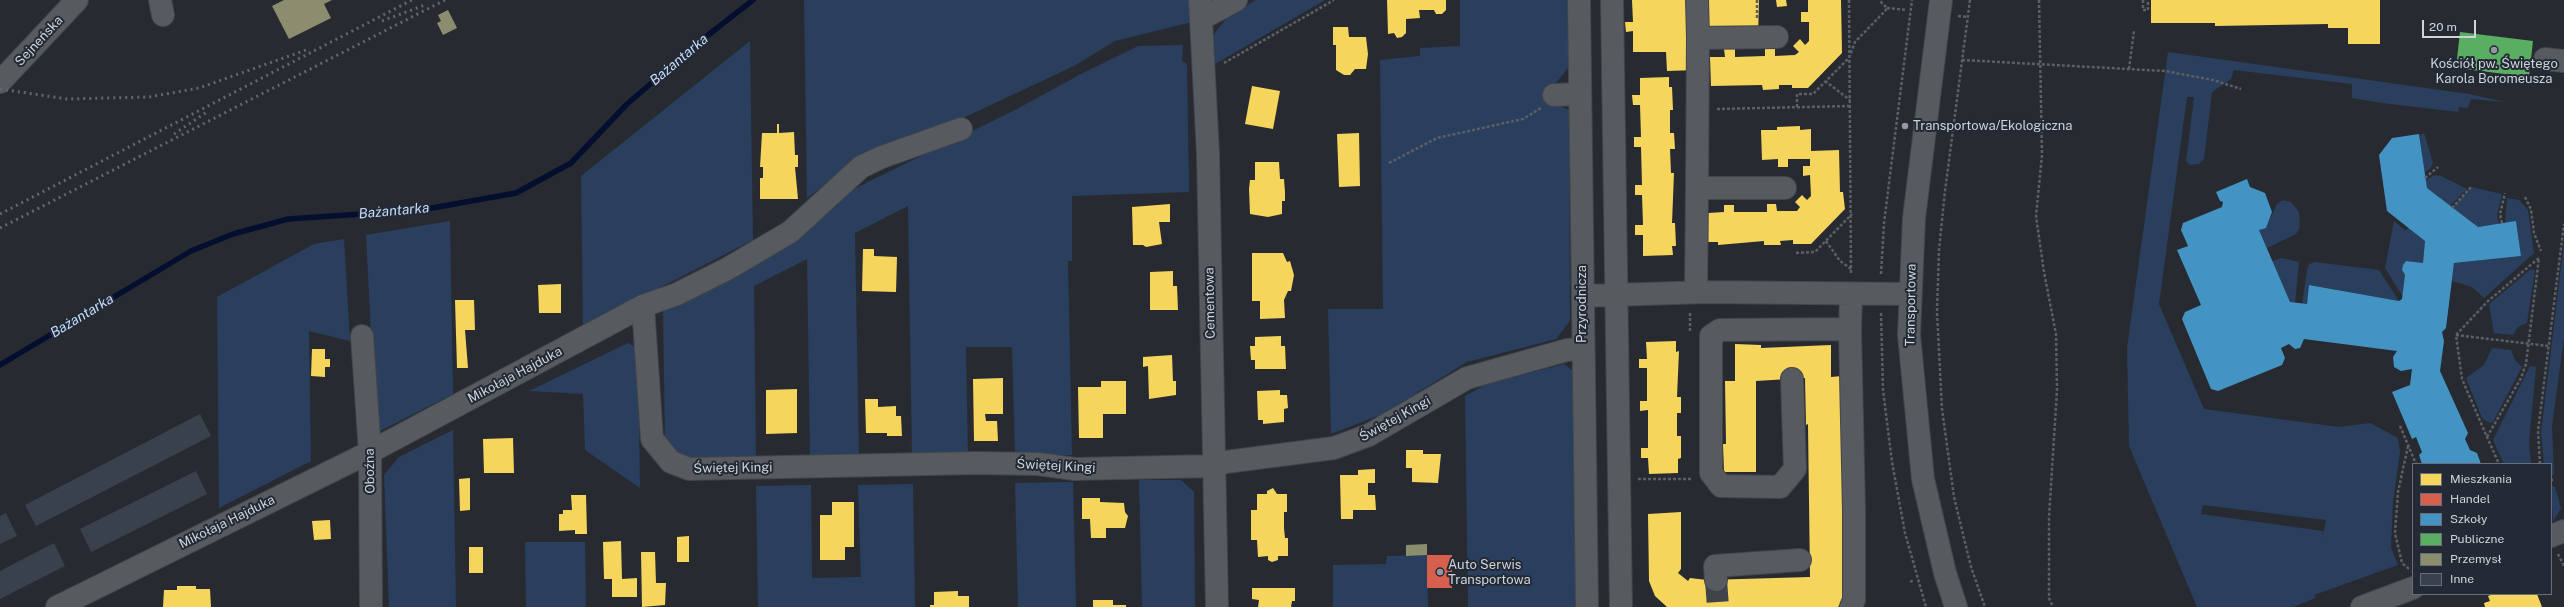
<!DOCTYPE html>
<html>
<head>
<meta charset="utf-8">
<style>
	body { margin:0 }
	#map { position:relative; width:2564px; height:607px; overflow:hidden; background:#272b31; font-family:"Public Sans",sans-serif }
	canvas { display:block }
	.legend { position:absolute; left:2412px; top:463px; width:140px; height:132px; box-sizing:border-box; background:#232a35; border:1px solid #676e77; margin:0; padding:5px 7px; list-style:none; font-size:12px; color:#ced3da }
	.legend li { display:flex; align-items:center; gap:8px; height:20px }
	.legend b { width:20px; border:1px solid #676e77 }
	.scale { position:absolute; left:2422px; top:20px; width:54px; height:18px; box-sizing:border-box; border:2px solid #ced3da; border-top:0; padding-left:5px; font-size:12px; line-height:14px; white-space:nowrap; color:#ced3da; -webkit-text-stroke:3px #232a35; paint-order:stroke }
</style>
</head>
<body>
<div id="map">
<canvas width="2564" height="607"></canvas>
<ul class="legend">
<li><b style="height:11px;background:#f6d55c"></b>Mieszkania</li>
<li><b style="height:11px;background:#d6604d"></b>Handel</li>
<li><b style="height:11px;background:#4393c3"></b>Szkoły</li>
<li><b style="height:11px;background:#5aae61"></b>Publiczne</li>
<li><b style="height:11px;background:#8c8c6e"></b>Przemysł</li>
<li><b style="height:11px;background:#39414c"></b>Inne</li>
</ul>
<div class="scale">20 m</div>
</div>
<script>
const context = document.querySelector('canvas').getContext('2d');
context.lineJoin = 'round';
function fill(path, color) { context.fillStyle = color; context.fill(path, 'evenodd'); }
const poly = rows => new Path2D(rows.map(r => 'M' + r).join(''));
function trace(path, color, width, dash) { context.strokeStyle = color; context.lineWidth = width; context.lineCap = dash ? 'butt' : 'round'; context.setLineDash(dash || []); context.stroke(path); }
function write(font, color, halo, rows, align = 'center') {
  context.font = font + ' "Public Sans",sans-serif'; context.lineWidth = 4; context.setLineDash([]); context.textBaseline = 'middle'; context.strokeStyle = halo; context.fillStyle = color; for (const [text, x, y, turn = 0] of rows) {
    context.save(); context.translate(x, y); context.rotate((+turn || 0) * Math.PI / 180); context.textAlign = isNaN(turn) ? turn : align; if (halo) context.strokeText(text, 0, 0); context.fillText(text, 0, 0); context.restore();
  }
}
fill(poly([
	[804,0,1192,0,1192,22,1115,41,1074,66,963,118,908,137,854,162,807,198],
	[1256,0,1325,0,1210,67,1209,41,1227,17],
	[1460,0,1568,0,1568,68,1553,87,1554,103,1569,110,1570,321,1556,339,1467,362,1383,414,1331,434,1328,309,1383,309,1380,60,1420,56,1420,48,1460,46],
	[750,41,753,240,583,327,581,176],
	[1183,45,1182,61,1187,64,1189,192,1072,196,1072,261,1068,261,1072,455,1015,455,1012,347,966,347,968,456,912,457,908,206,855,233,859,458,810,458,807,259,754,286,756,459,678,460,665,446,663,304,825,203,1015,110,1081,74,1138,46],
	[2168,52,2469,94,2505,102,2471,99,2468,108,2459,107,2458,112,2382,103,2352,98,2352,84,2234,70,2231,79,2212,92,2204,159,2199,164,2190,165,2186,161,2194,97,2187,97,2159,304,2204,409,2339,427,2370,423,2398,438,2400,452,2393,502,2391,548,2398,565,2314,595,2316,598,2293,607,2197,607,2129,446,2127,348],
	[2203,505,2326,520,2326,521,2322,539,2323,531,2201,514],
	[2424,133,2433,163,2430,169,2424,172,2420,136],
	[2434,175,2441,176,2467,189,2450,206,2427,188,2426,180],
	[2471,187,2502,194,2497,215,2499,224,2478,227,2452,208],
	[2507,198,2519,200,2528,210,2534,253,2484,298,2472,287,2452,281,2454,263,2521,256,2516,222,2505,223],
	[2283,200,2291,202,2299,212,2300,227,2296,234,2267,248,2259,230,2266,227,2277,204],
	[450,221,453,394,376,433,366,235],
	[2394,221,2405,230,2409,228,2425,241,2423,263,2406,261,2403,265,2402,270,2405,275,2403,297,2385,268],
	[344,239,350,341,309,331,311,461,219,508,217,297,314,244],
	[2564,242,2564,338,2552,426,2554,475,2551,475,2551,464,2544,464,2541,432],
	[2282,258,2299,262,2295,303,2290,302,2272,261],
	[2315,262,2379,270,2399,301,2310,285,2307,304,2302,304,2307,270,2309,264],
	[2531,269,2535,271,2527,323,2518,327,2513,335,2494,333,2489,304],
	[628,343,638,349,640,488,585,450,583,394,529,391],
	[2492,348,2511,350,2515,360,2522,367,2493,422,2490,423,2482,418,2466,378,2484,365],
	[1564,364,1574,372,1576,607,1468,607,1465,396,1487,384],
	[2530,366,2536,367,2529,442,2531,464,2504,464,2493,440],
	[453,430,456,607,389,607,384,475,399,457],
	[1139,480,1181,480,1194,492,1195,607,1142,607],
	[1073,482,1076,607,1018,607,1015,483],
	[913,484,915,607,758,607,756,486,811,485,812,578,861,577,858,485],
	[2551,486,2555,487,2561,508,2553,522],
	[525,542,585,542,586,607,526,607],
	[1427,555,1428,607,1333,607,1333,565,1386,564,1387,556]
]), '#2a3f5d');
fill(poly([
	[1387,0,1446,0,1446,10,1442,14,1436,14,1434,10,1419,10,1420,18,1406,19,1406,33,1402,37,1397,38,1394,33,1388,34],
	[1632,0,1759,0,1758,37,1697,43,1697,70,1667,71,1666,52,1633,52,1633,31,1626,32,1625,22,1633,22],
	[1776,0,1786,0,1787,6,1777,7],
	[1808,0,1841,0,1842,53,1808,88,1792,88,1792,85,1779,85,1779,89,1763,90,1762,85,1711,86,1710,57,1725,57,1724,49,1735,49,1735,57,1765,56,1765,49,1775,48,1775,56,1795,55,1799,52,1793,46,1800,39,1805,45,1809,41,1809,22,1801,22,1801,12,1808,12],
	[2151,0,2380,0,2380,44,2348,44,2348,28,2328,28,2328,24,2215,26,2215,23,2151,23],
	[1333,27,1348,27,1349,37,1366,37,1368,54,1366,69,1355,69,1350,75,1344,75,1336,70,1336,45,1333,45],
	[1669,77,1669,87,1672,87,1673,110,1670,110,1670,133,1674,133,1675,149,1670,149,1671,173,1674,173,1672,223,1675,223,1676,246,1672,246,1673,255,1643,256,1643,235,1635,235,1635,225,1643,225,1642,195,1635,195,1635,185,1642,185,1641,147,1634,147,1634,137,1641,137,1640,105,1633,105,1632,95,1640,95,1640,78],
	[1252,86,1280,91,1273,129,1245,124],
	[777,124,779,124,779,133,794,132,795,155,798,155,798,167,795,167,798,199,760,199,760,178,763,178,763,167,760,167,762,133,777,133],
	[1800,126,1800,130,1811,129,1811,151,1839,150,1840,192,1843,192,1845,209,1811,244,1793,244,1793,240,1780,241,1781,245,1764,245,1764,241,1718,245,1718,242,1708,242,1708,213,1724,212,1724,205,1734,205,1734,212,1767,212,1767,204,1776,204,1777,211,1797,211,1800,207,1795,202,1802,195,1807,200,1811,196,1810,175,1803,176,1803,166,1810,166,1810,159,1788,159,1788,167,1778,167,1778,159,1762,160,1761,130,1777,130,1777,127],
	[1359,133,1360,186,1339,187,1337,134],
	[1255,162,1279,162,1280,179,1284,179,1285,192,1285,201,1282,201,1282,214,1268,217,1250,214,1249,189,1250,180,1255,180],
	[1170,204,1170,222,1159,222,1162,244,1146,247,1143,245,1133,245,1132,207],
	[863,249,874,249,874,256,897,257,896,292,862,291],
	[1252,253,1283,253,1287,262,1290,261,1294,275,1291,291,1288,291,1284,300,1285,318,1260,319,1260,301,1252,301],
	[1173,271,1173,286,1177,286,1178,310,1150,310,1150,272],
	[561,284,561,313,539,313,538,285],
	[455,300,474,300,475,330,465,330,468,368,457,368],
	[1281,336,1281,346,1285,346,1286,369,1255,369,1255,360,1251,360,1250,346,1255,346,1255,337],
	[1676,341,1676,352,1679,351,1677,397,1681,397,1681,413,1677,413,1677,436,1681,436,1681,458,1678,459,1678,473,1649,474,1648,458,1641,458,1641,448,1648,448,1648,410,1640,411,1640,401,1647,401,1647,368,1639,368,1639,359,1647,359,1646,342],
	[1735,344,1761,345,1761,348,1831,345,1831,377,1842,376,1843,591,1843,600,1838,607,1667,607,1655,596,1649,581,1648,514,1681,512,1681,569,1678,573,1688,581,1690,578,1707,580,1810,577,1808,424,1806,425,1805,378,1756,381,1756,472,1724,472,1723,444,1726,444,1725,381,1735,381],
	[312,349,325,349,325,359,330,359,330,367,325,367,325,377,311,376],
	[1172,355,1173,381,1176,381,1176,395,1149,399,1148,366,1143,367,1143,357],
	[1003,378,1003,414,985,414,986,421,997,421,998,441,974,441,973,379],
	[1101,381,1126,381,1126,414,1103,414,1103,438,1079,438,1078,387,1101,387],
	[797,389,797,433,766,434,766,390],
	[1280,390,1280,395,1287,395,1288,408,1284,409,1284,422,1263,424,1263,420,1258,420,1257,391],
	[865,399,878,399,878,407,896,406,896,416,901,416,902,436,887,436,887,433,866,433],
	[513,438,514,473,484,473,483,439],
	[1406,450,1423,450,1423,454,1441,454,1438,483,1412,482,1412,468,1406,468],
	[1375,469,1375,483,1368,483,1368,495,1375,495,1376,510,1353,510,1353,519,1341,519,1340,475,1358,475,1358,470],
	[470,478,470,510,460,511,459,479],
	[1273,488,1277,494,1287,494,1287,512,1284,512,1284,528,1285,538,1288,538,1288,556,1278,556,1278,560,1272,562,1268,560,1268,556,1258,557,1257,540,1251,540,1251,510,1257,510,1257,494,1267,494,1267,491],
	[571,495,586,495,587,534,575,534,575,530,559,531,559,514,563,514,563,510,572,510],
	[1082,498,1100,498,1100,502,1124,503,1125,512,1128,516,1125,528,1106,528,1106,538,1091,538,1090,519,1082,519],
	[832,502,854,502,854,547,845,547,845,560,820,560,820,515,832,515],
	[330,520,331,539,314,540,312,521],
	[689,536,689,562,677,562,677,537],
	[621,541,622,579,637,578,637,597,612,597,612,579,604,579,603,542],
	[469,547,483,547,483,573,469,573],
	[641,552,655,552,656,583,666,583,665,605,642,607],
	[177,586,196,586,196,589,210,589,211,607,163,607,164,590,177,590],
	[1252,588,1295,588,1295,601,1292,601,1291,607,1258,607,1259,600,1252,599],
	[958,591,958,596,969,596,969,607,930,607,930,605,934,605,934,592],
	[2494,594,2537,594,2542,607,2485,607,2484,603,2490,601,2488,596],
	[1093,600,1113,600,1113,605,1126,605,1126,607,1093,607]
]), '#f6d55c');
fill(poly([
	[1427,555,1452,555,1452,588,1427,588]
]), '#d6604d');
fill(poly([
	[2419,134,2427,188,2478,227,2516,221,2521,256,2454,263,2446,328,2442,332,2444,341,2440,371,2468,433,2465,439,2470,450,2477,453,2481,464,2422,464,2419,455,2422,452,2416,437,2412,439,2392,392,2410,385,2412,369,2401,371,2394,367,2393,357,2397,351,2304,339,2300,348,2295,349,2289,344,2281,348,2285,358,2282,365,2218,391,2211,389,2182,319,2185,312,2201,305,2177,250,2188,246,2181,230,2183,223,2222,207,2223,202,2220,201,2216,192,2247,179,2250,187,2265,193,2272,212,2266,228,2259,230,2290,302,2307,304,2309,285,2399,301,2402,299,2405,275,2402,270,2403,265,2406,261,2423,263,2425,241,2387,211,2379,155,2392,138]
]), '#4393c3');
fill(poly([
	[2460,32,2533,41,2529,77,2456,68]
]), '#5aae61');
fill(poly([
	[284,0,332,0,324,4,331,18,289,39,272,6],
	[448,10,457,28,443,35,437,23,441,21,438,15],
	[1427,544,1427,555,1406,556,1406,545]
]), '#8c8c6e');
trace(poly([
	[0,365,191,251,233,234,288,219,421,210,516,193,571,163,627,104,703,39,753,0]
]), '#040e2e', 5.5);
fill(poly([
	[200,414,211,436,36,526,25,505],
	[196,471,207,494,91,552,80,529],
	[6,513,17,536,0,544,0,516],
	[54,543,65,566,0,599,0,571]
]), '#39414c');
trace(poly([
	[1716,580,1718,607]
]), '#40444a', 22, [22, 11]);
const minor = poly([
	[160,0,163,15],
	[1200,0,1208,154,1217,607],
	[1579,0,1587,607],
	[1612,0,1621,607],
	[1697,0,1698,38],
	[1941,0,1914,218,1909,335,1923,479,1945,573,1956,607],
	[1201,19,1236,0],
	[2545,59,2564,61],
	[0,82,77,0],
	[1554,95,1580,94],
	[1697,188,1698,38,1777,37],
	[1696,292,1697,188,1785,188],
	[1583,296,1705,292,1910,294],
	[643,306,652,439,671,462,689,469,976,463,1038,464,1075,469,1214,466,1226,462,1334,448,1369,435,1467,378,1567,350,1583,349],
	[1850,329,1854,511,1854,600,1851,607],
	[362,336,370,452,371,607],
	[1792,379,1795,469,1780,487,1721,486,1711,473,1711,336,1720,330,1850,329,1851,294],
	[2551,536,2564,531],
	[1716,580,1715,566,1800,560],
	[57,607,370,452,643,306,677,294,727,269,790,232,861,167,882,157,961,129],
	[2362,607,2413,588]
]);
trace(minor, '#42464b', 24);
trace(poly([
	[1757,0,1757,19],
	[1849,0,1851,273],
	[1970,0,1945,191,1939,250,1937,312,1942,409,1954,497,1971,567,1985,607],
	[2039,0,2042,155,2036,216,2044,272,2056,334,2057,390,2049,517,2049,598,2053,607],
	[2143,0,2143,10,2148,10,2148,0],
	[1887,8,1907,10],
	[1958,16,1968,17],
	[1962,60,2165,71,2213,80,2241,89],
	[1224,63,1334,0],
	[2129,69,2134,31],
	[1825,81,1850,100],
	[1797,107,1797,94,1813,94,1849,58,1855,42,1885,11,1887,8,1879,0],
	[1717,109,1850,106],
	[1389,163,1437,138,1523,119,1541,108],
	[2425,178,2438,167],
	[2525,197,2531,209,2534,233,2541,251],
	[2452,208,2471,187],
	[2502,223,2500,214,2505,193],
	[1826,241,1840,261,1851,269],
	[1796,253,1815,252,1852,214],
	[1881,274,1884,223,1912,0],
	[1690,313,1690,332],
	[1881,313,1883,390,1892,462,1905,533,1926,607],
	[2456,335,2548,346],
	[2400,426,2416,464],
	[2487,437,2521,378,2526,364,2539,258,2487,302,2456,335,2462,379,2487,437,2499,464],
	[2408,446,2398,492,2395,533,2402,563,2409,569],
	[2540,464,2538,431,2564,224],
	[1638,479,1693,479],
	[2551,480,2553,480],
	[2558,554,2564,566],
	[1910,582,1914,580]
]), '#5c5f63', 2.5, [3, 2]);
trace(minor, '#575b5f', 22);
trace(poly([
	[382,21,425,5],
	[0,89,67,99,149,97,199,88,306,50],
	[174,134,207,112],
	[0,214,412,0],
	[0,228,445,0]
]), '#64666b', 3, [2, 4]);
for (const [x, y, r, color] of [
	[2494,50,4,"#94989f"],
	[1905,126,4,"#94989f"],
	[1440,572,4,"#94989f"]
]) { const dot = new Path2D(); dot.arc(x, y, r, 0, 2 * Math.PI); context.fillStyle = color; context.fill(dot); trace(dot, '#232a35', 1.5); }
write('13px', '#ced3da', '#232a35', [
	["Sejneńska",39,41,-47],
	["Cementowa",1210,303,-91],
	["Przyrodnicza",1582,304,-90],
	["Transportowa",1911,305,-89],
	["Mikołaja Hajduka",515,375,-28],
	["Świętej Kingi",1395,419,-29],
	["Świętej Kingi",1056,466,3],
	["Świętej Kingi",733,468,-1],
	["Oboźna",370,471,-91],
	["Mikołaja Hajduka",227,522,-26]
]);
write('13px', '#ced3da', '#232a35', [
	["Kościół pw. Świętego",2494,64,"center"],
	["Karola Boromeusza",2494,79,"center"],
	["Transportowa/Ekologiczna",1913,126],
	["Auto Serwis",1448,565],
	["Transportowa",1448,580]
], 'left');
write('italic 14px', '#c6dcfc', '#232a35', [
	["Bażantarka",679,60,-40],
	["Bażantarka",394,211,-5],
	["Bażantarka",82,316,-31]
]);
</script>
</body>
</html>
